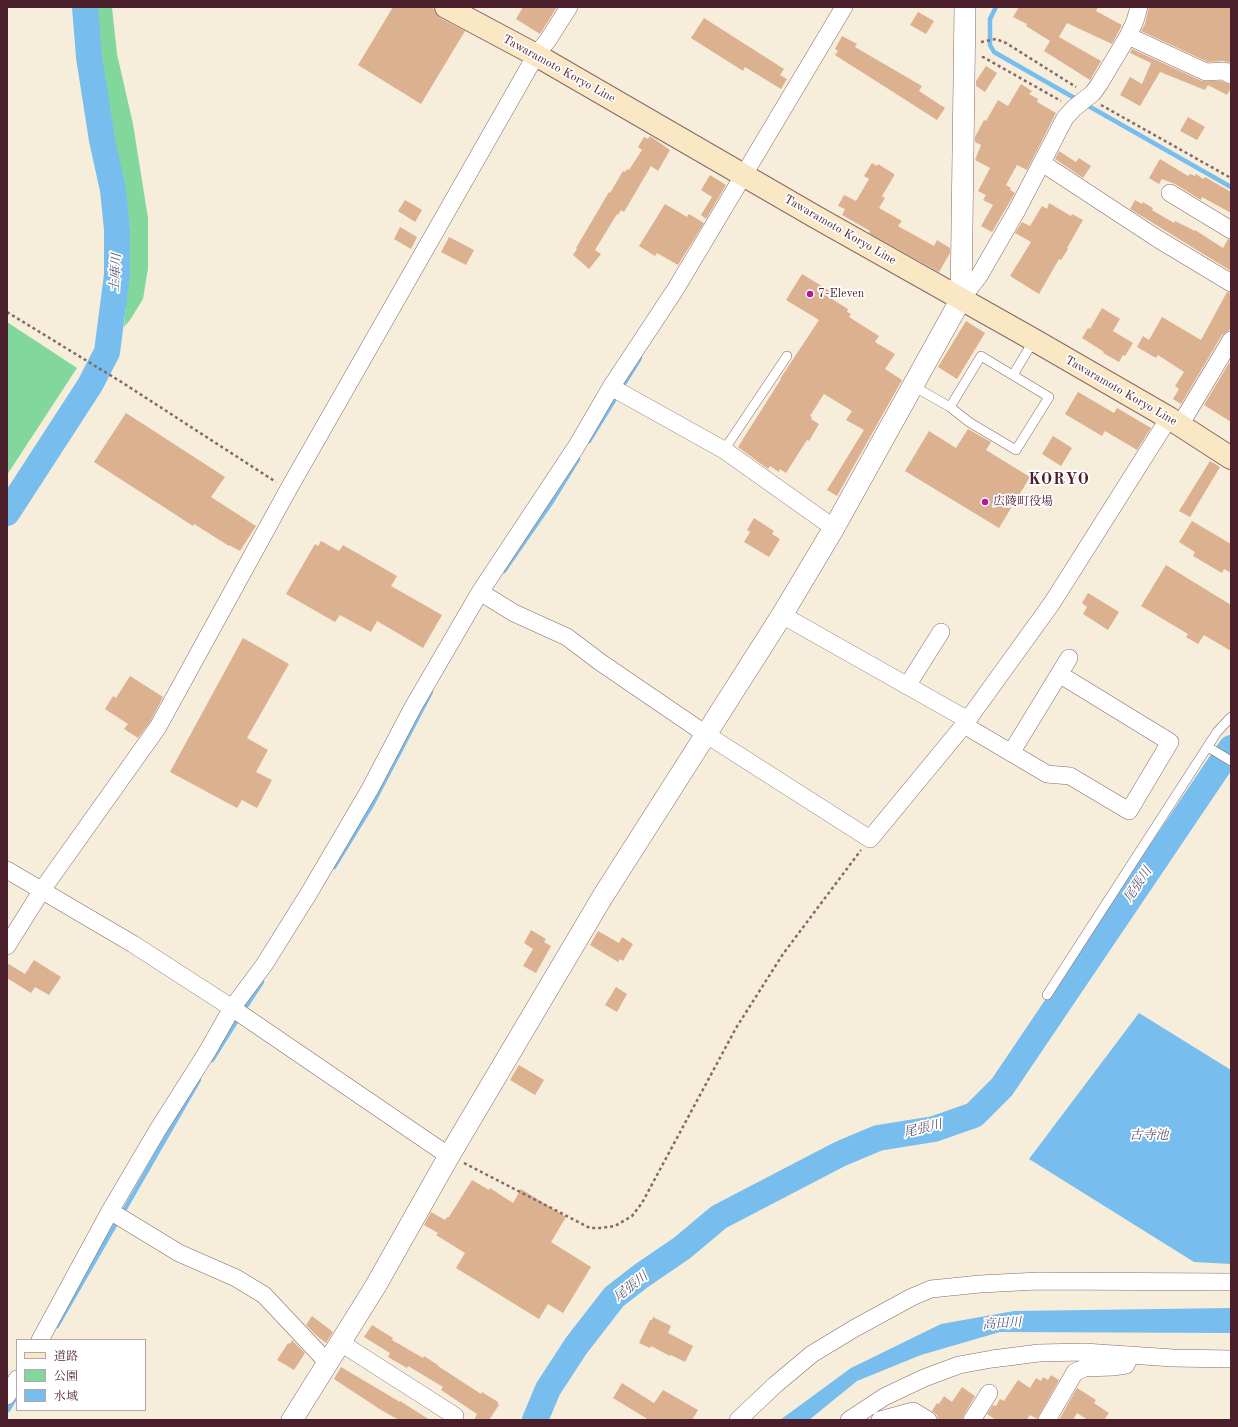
<!DOCTYPE html>
<html>
<head>
<meta charset="utf-8">
<style>
	body { margin:0 }
	#map { position:relative; width:1238px; height:1427px; overflow:hidden; background:#f7eddb; font-family:"Old Standard TT","Noto Serif JP",serif }
	canvas { display:block }
	.frame { position:absolute; inset:0; border:8px solid #4a1f2b; pointer-events:none }
	.legend { position:absolute; left:16px; top:1339px; width:130px; height:72px; box-sizing:border-box; background:#fff; border:1px solid #b7a5aa; margin:0; padding:5px 7px; list-style:none; font-size:12px; color:#4a1f2b }
	.legend li { display:flex; align-items:center; gap:8px; height:20px }
	.legend b { width:20px; border:1px solid #b7a5aa }
</style>
</head>
<body>
<div id="map">
<canvas width="1238" height="1427"></canvas>
<div class="frame"></div>
<ul class="legend">
<li><b style="height:5px;background:#fae7c3"></b>道路</li>
<li><b style="height:11px;background:#82d89c"></b>公園</li>
<li><b style="height:11px;background:#77beef"></b>水域</li>
</ul>
</div>
<script>
const context = document.querySelector('canvas').getContext('2d');
context.lineJoin = 'round';
function fill(path, color) { context.fillStyle = color; context.fill(path, 'evenodd'); }
const poly = rows => new Path2D(rows.map(r => 'M' + r).join(''));
function trace(path, color, width, dash) { context.strokeStyle = color; context.lineWidth = width; context.lineCap = dash ? 'butt' : 'round'; context.setLineDash(dash || []); context.stroke(path); }
function write(font, color, halo, rows, align = 'center') {
  context.font = font + ' "Old Standard TT","Noto Serif JP",serif'; context.lineWidth = 3.5; context.setLineDash([]); context.textBaseline = 'middle'; context.strokeStyle = halo; context.fillStyle = color; for (const [text, x, y, turn = 0] of rows) {
    context.save(); context.translate(x, y); context.rotate((+turn || 0) * Math.PI / 180); context.textAlign = isNaN(turn) ? turn : align; if (halo) context.strokeText(text, 0, 0); context.fillText(text, 0, 0); context.restore();
  }
}
fill(poly([
	[94,7,112,7,117,54,133,124,148,218,148,268,143,299,130,320,124,327,130,254,130,228,96,35],
	[7,322,77,368,7,475]
]), '#82d89c');
fill(poly([
	[1139,1013,1231,1070,1231,1264,1194,1262,1029,1159],
	[1231,1308,1231,1333,1000,1332,921,1355,857,1381,809,1420,780,1420,851,1368,941,1324,1014,1311]
]), '#77beef');
trace(poly([
	[996,7,990,19,990,45,994,52,1078,100],
	[1085,104,1231,187],
	[589,441,640,358],
	[504,571,551,503,578,459],
	[334,867,372,805,431,692],
	[243,1011,262,982],
	[212,1060,239,1017],
	[122,1214,199,1080],
	[57,1326,118,1220],
	[7,1410,8,1410,17,1395]
]), '#77beef', 4.5);
trace(poly([
	[7,513,90,385,107,352,117,275,117,229,113,190,102,140,89,57,85,7],
	[535,1420,548,1389,576,1346,614,1297,641,1276,682,1248,719,1217,840,1154,878,1138,934,1129,974,1115,1002,1087,1231,748]
]), '#77beef', 26);
fill(poly([
	[393,7,430,7,434,9,436,14,440,18,465,31,421,104,358,65],
	[523,7,557,7,540,34,516,19],
	[1019,7,1098,7,1096,11,1122,25,1112,44,1067,23,1059,37,1101,61,1090,80,1044,51,1050,41,1026,26,1027,24,1013,17],
	[1149,7,1231,7,1231,63,1223,61,1208,62,1141,31,1145,24],
	[918,12,934,21,926,34,910,25],
	[704,18,784,69,780,75,787,79,781,89,745,67,743,71,691,38],
	[842,36,857,44,855,47,922,86,919,91,945,108,937,120,835,55,838,51,835,49],
	[1132,49,1202,81,1222,81,1231,85,1231,88,1227,95,1208,85,1205,90,1160,72,1140,106,1120,95,1130,77,1142,84,1151,63,1130,53],
	[986,66,997,73,985,92,976,86,976,81],
	[1021,84,1032,91,1029,94,1038,99,1037,102,1056,113,1027,170,1017,165,1006,185,1011,188,1010,190,1015,193,992,232,981,226,993,205,983,200,986,195,978,191,990,168,975,160,981,145,975,142,975,137,984,120,986,121,998,100,1008,106],
	[1188,117,1205,127,1197,140,1180,131],
	[650,136,670,150,658,171,651,166,624,212,621,210,618,215,617,214,595,250,601,254,589,269,573,255,577,249,576,248,609,192,610,193,623,171,625,172,627,169,629,170,642,150,638,147,644,137,648,139],
	[1059,151,1076,162,1079,158,1091,166,1083,178,1055,159],
	[1160,159,1188,176,1190,174,1195,176,1196,174,1203,179,1205,177,1231,192,1231,213,1202,197,1201,200,1175,184,1162,179,1159,184,1149,178],
	[872,163,877,166,878,164,894,174,894,176,882,196,885,198,879,208,902,221,898,226,934,246,937,240,950,248,950,253,939,272,869,233,870,231,842,215,845,209,838,206,844,195,856,201,869,179,864,176],
	[710,175,726,185,706,219,701,215,712,197,701,190],
	[405,200,422,210,415,222,398,211],
	[1135,200,1142,204,1143,202,1153,208,1152,210,1174,223,1175,221,1195,231,1195,230,1223,248,1228,239,1231,240,1231,271,1130,209],
	[1049,203,1071,216,1072,214,1083,220,1067,248,1068,249,1061,260,1059,259,1039,294,1010,276,1031,242,1015,233,1022,222,1030,226,1042,206,1047,209],
	[665,204,687,217,689,214,704,223,678,265,657,253,655,256,639,246],
	[400,227,417,237,411,249,394,239],
	[449,237,474,250,466,265,441,252],
	[802,274,830,291,827,296,848,309,847,312,851,314,849,317,879,336,875,342,895,354,885,369,902,380,837,496,827,490,864,430,846,420,852,411,824,394,810,416,812,417,811,419,819,424,809,441,807,440,786,473,780,469,779,472,770,466,768,469,738,447,781,379,780,379,819,320,786,300],
	[1227,292,1231,293,1231,329,1222,335,1181,404,1173,399,1179,389,1175,386,1184,372,1158,355,1156,358,1137,347,1143,336,1149,340,1162,317,1201,340],
	[1102,308,1120,319,1113,331,1133,343,1125,356,1123,355,1119,362,1103,353,1104,352,1082,338,1088,328,1090,329],
	[966,321,985,333,957,379,938,367],
	[1229,363,1231,365,1231,422,1204,405],
	[1078,392,1114,413,1117,408,1151,428,1137,450,1105,431,1102,436,1065,414],
	[126,413,225,477,211,497,256,526,240,551,229,545,229,546,194,524,193,526,94,462],
	[968,429,991,442,986,450,1030,477,999,528,905,471,929,431,956,448],
	[1053,436,1072,448,1061,466,1042,454],
	[1210,461,1220,467,1190,517,1179,511],
	[754,518,774,531,772,534,780,539,769,557,744,542,750,532,747,530],
	[1192,521,1231,544,1231,573,1224,569,1222,573,1193,556,1195,552,1179,542],
	[321,541,339,551,343,545,397,576,391,586,442,615,423,648,377,621,371,632,340,615,335,622,286,594,315,544,318,546],
	[1166,565,1231,605,1231,651,1204,635,1198,644,1186,637,1188,634,1141,606],
	[1088,593,1119,612,1108,630,1083,614,1087,607,1082,603],
	[243,638,289,664,247,738,268,750,256,772,272,780,257,808,242,800,237,808,170,772],
	[130,676,163,697,150,722,138,738,124,729,128,724,105,709,113,696,116,698],
	[531,930,546,939,544,942,551,946,536,973,523,966,533,949,524,943],
	[598,931,619,943,622,937,633,944,623,961,620,959,618,962,590,945],
	[34,960,61,977,49,995,35,987,31,993,7,978,7,963,25,974],
	[616,987,627,994,617,1012,605,1005],
	[519,1065,544,1080,535,1095,510,1080],
	[472,1180,489,1190,490,1188,513,1203,521,1189,566,1217,551,1242,591,1267,563,1313,548,1304,539,1319,456,1268,465,1253,436,1235,438,1233,424,1225,431,1212,445,1220,447,1217,449,1217],
	[312,1316,333,1332,326,1343,317,1336,306,1325],
	[653,1317,671,1326,668,1333,693,1346,685,1362,671,1355,670,1356,651,1346,650,1348,639,1343,650,1320,652,1320],
	[372,1325,393,1338,392,1340,423,1358,424,1356,438,1365,438,1366,481,1394,482,1392,498,1402,498,1404,499,1405,489,1420,474,1420,477,1414,441,1390,443,1387,408,1366,407,1368,388,1357,390,1353,364,1337],
	[292,1340,305,1353,294,1370,277,1360,288,1343,290,1344],
	[341,1367,400,1402,400,1401,430,1420,399,1420,381,1410,334,1379],
	[1051,1375,1059,1380,1037,1419,1030,1415,1027,1420,996,1420,987,1414,993,1405,996,1406,1000,1399,1004,1401,1018,1380,1030,1388,1036,1378,1041,1381,1043,1377,1048,1380],
	[622,1383,654,1403,663,1390,698,1410,692,1420,649,1420,613,1398],
	[962,1387,975,1396,964,1415,962,1420,938,1420,937,1415,932,1411,937,1403,939,1404,944,1396,952,1402],
	[1077,1388,1096,1400,1094,1403,1109,1413,1104,1420,1088,1420,1077,1413,1073,1420,1059,1420]
]), '#dcb190');
const service = poly([
	[1013,375,1034,340],
	[913,386,950,407,969,422,1016,450,1049,397,981,356,950,407],
	[724,450,787,356],
	[1208,747,1231,761],
	[1047,995,1217,732,1231,717]
]);
const minor = poly([
	[1128,36,1206,72,1224,71,1231,75],
	[1042,163,1158,239,1231,283],
	[1170,193,1231,230],
	[961,299,979,276,1016,212,1065,118,1074,108,1093,93,1100,83,1128,36,1135,21,1139,7],
	[611,387,724,450,834,528],
	[1180,425,1231,340],
	[480,592,514,613,567,637,600,662,707,735,870,839,964,725,1052,603,1169,418],
	[782,615,968,720],
	[907,686,941,632],
	[964,725,1047,774,1070,776,1129,811,1170,742,1059,674],
	[1011,753,1069,658],
	[7,870,133,944,232,1008,449,1156],
	[7,946,42,890,158,727,288,490,536,55,548,40,569,7],
	[110,1211,179,1253,236,1278,264,1295,328,1363],
	[40,1340,110,1211,157,1131,207,1052,232,1008,264,965,309,893,370,789,413,707,480,592,576,447,611,387,675,290,844,7],
	[341,1343,455,1416],
	[7,1396,17,1379],
	[738,1420,775,1385,812,1354,855,1328,912,1297,931,1289,980,1284,1038,1281,1231,1282],
	[849,1420,884,1397,924,1378,959,1365,992,1359,1039,1353,1084,1352,1173,1358,1231,1359],
	[880,1420,913,1411,928,1420],
	[972,1420,989,1393],
	[1047,1420,1075,1372,1085,1368,1113,1367,1126,1365,1131,1355]
]);
const tertiary = poly([
	[292,1420,375,1287,449,1156,603,896,782,615,834,528,961,299,965,7]
]);
const secondary = poly([
	[446,7,536,55,814,216,1034,340,1169,418,1231,458]
]);
trace(service, '#876769', 10);
trace(minor, '#876769', 18);
trace(tertiary, '#876769', 22);
trace(secondary, '#876769', 24);
trace(poly([
	[981,42,996,39,1006,43,1076,87],
	[983,56,983,57,1061,101],
	[1101,105,1231,178],
	[7,312,123,383,276,482],
	[464,1163,590,1228,600,1228,615,1226,632,1216,642,1203,736,1028,783,954,861,850]
]), '#876769', 2.5, [3, 3]);
trace(service, '#fff', 9);
trace(minor, '#fff', 17);
trace(tertiary, '#fff', 21);
trace(secondary, '#fae7c3', 22);
for (const [x, y, r, color] of [
	[810,294,4,"#b5179e"],
	[985,502,4,"#b5179e"]
]) { const dot = new Path2D(); dot.arc(x, y, r, 0, 2 * Math.PI); context.fillStyle = color; context.fill(dot); trace(dot, '#fff', 1.5); }
write('12px', '#4a1f2b', '#fff', [
	["Tawaramoto Koryo Line",559,69,29],
	["Tawaramoto Koryo Line",840,230,30],
	["Tawaramoto Koryo Line",1121,391,30]
]);
write('12px', '#4a1f2b', '#fff', [
	["7-Eleven",818,294],
	["広陵町役場",993,502]
], 'left');
write('italic 13px', '#5a5770', '#fff', [
	["土庫川",116,273,-86],
	["尾張川",1138,885,-56],
	["尾張川",923,1129,-13],
	["古寺池",1149,1136],
	["尾張川",631,1287,-38],
	["高田川",1002,1324,-4]
]);
context.letterSpacing = '1px';
write('bold 16px', '#4a1f2b', '#fff', [
	["KORYO",1059,480]
]);
context.letterSpacing = '0px';
</script>
</body>
</html>
